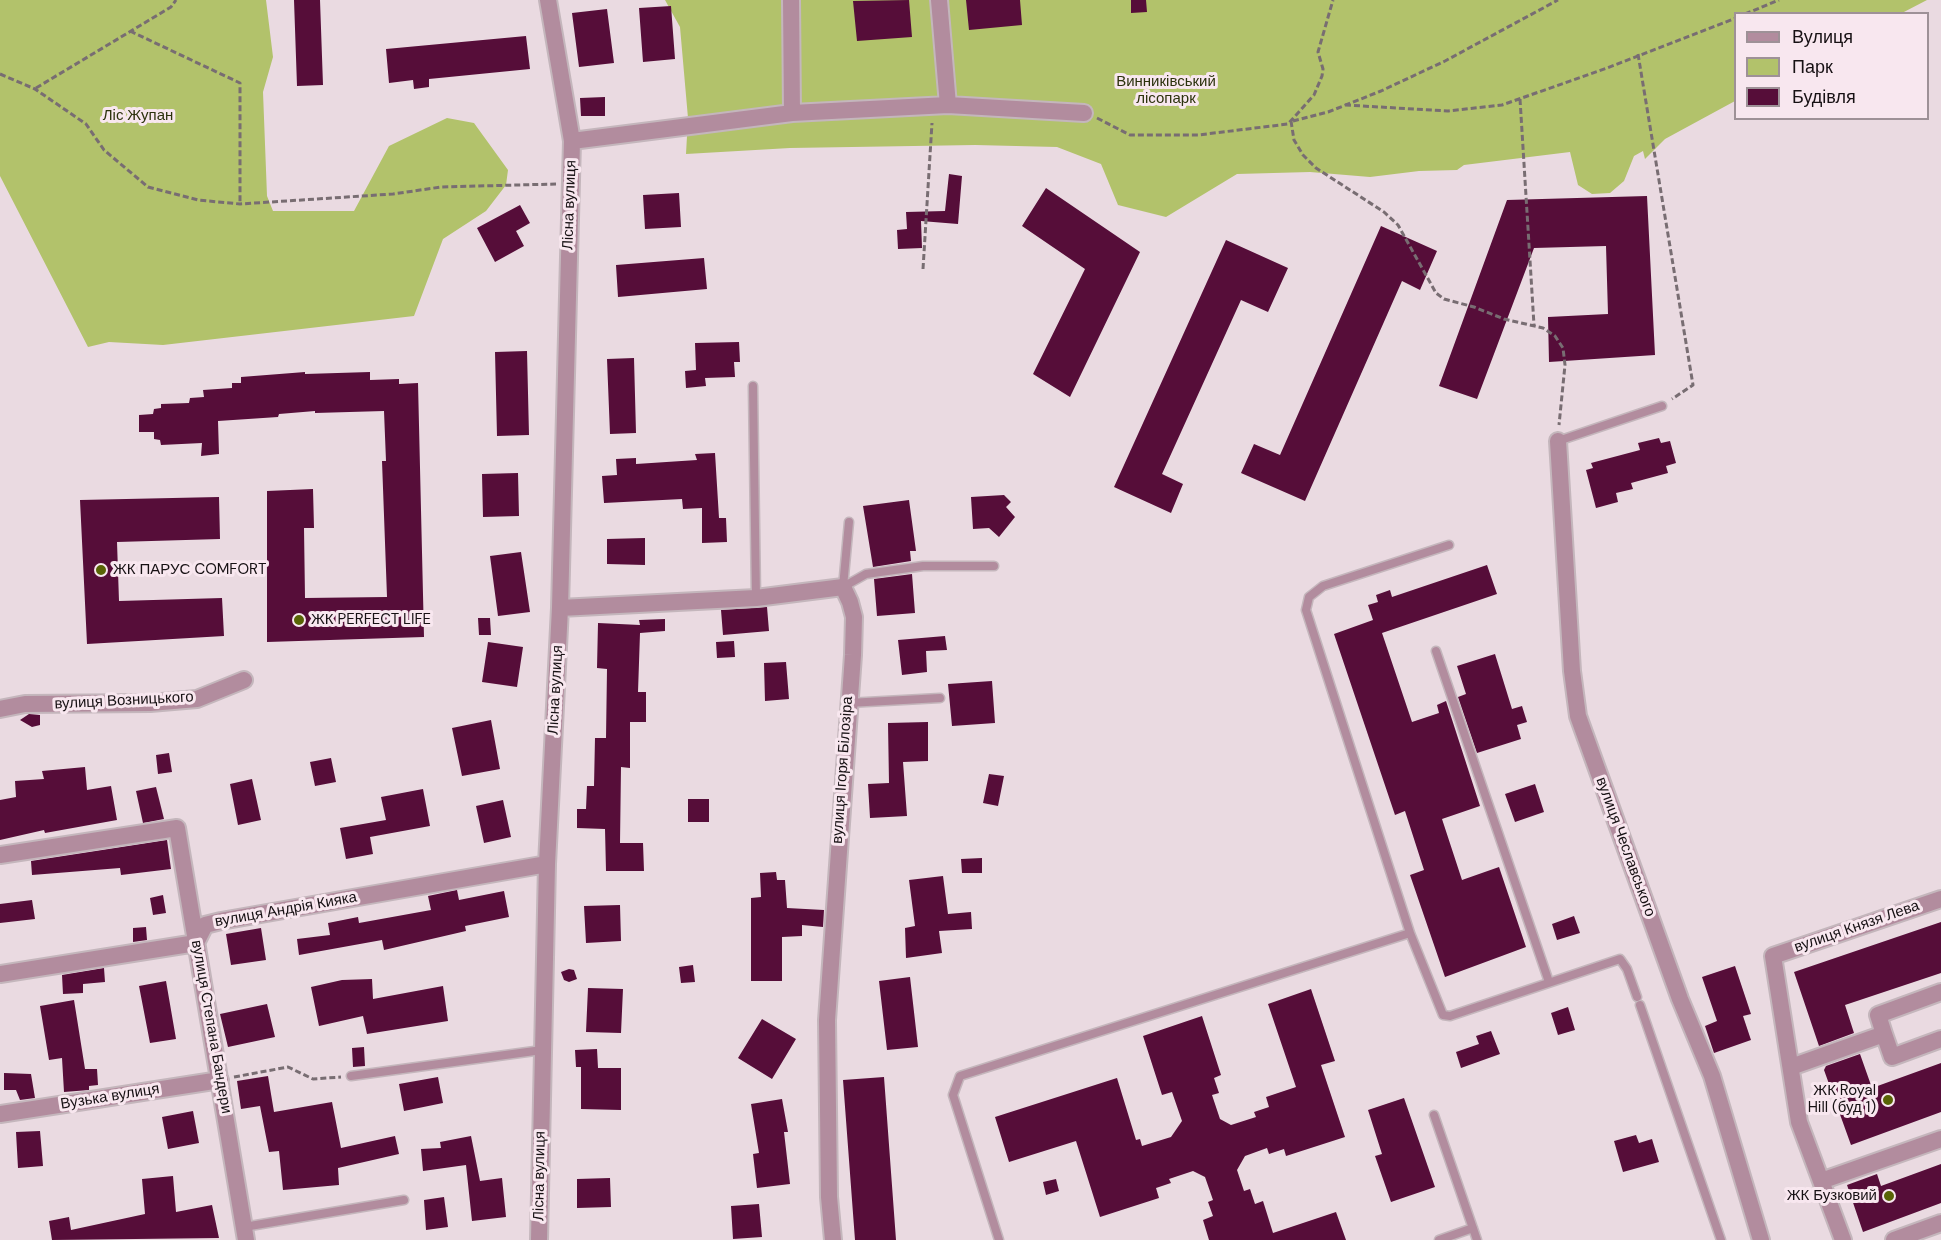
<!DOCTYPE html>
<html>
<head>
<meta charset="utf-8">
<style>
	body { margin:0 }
	#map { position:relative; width:1941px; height:1240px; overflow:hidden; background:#eadae1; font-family:"DM Sans",sans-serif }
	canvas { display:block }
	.legend { position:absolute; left:1734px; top:12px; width:195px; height:108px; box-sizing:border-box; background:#f8e7ef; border:2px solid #9e9197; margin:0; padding:8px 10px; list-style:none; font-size:18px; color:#171114 }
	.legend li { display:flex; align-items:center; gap:12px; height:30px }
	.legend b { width:30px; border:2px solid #9e9197 }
</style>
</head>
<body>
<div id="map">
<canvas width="1941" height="1240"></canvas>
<ul class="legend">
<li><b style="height:8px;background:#b28c9e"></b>Вулиця</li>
<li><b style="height:16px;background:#b2c26b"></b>Парк</li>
<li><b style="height:16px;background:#560d39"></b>Будівля</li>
</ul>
</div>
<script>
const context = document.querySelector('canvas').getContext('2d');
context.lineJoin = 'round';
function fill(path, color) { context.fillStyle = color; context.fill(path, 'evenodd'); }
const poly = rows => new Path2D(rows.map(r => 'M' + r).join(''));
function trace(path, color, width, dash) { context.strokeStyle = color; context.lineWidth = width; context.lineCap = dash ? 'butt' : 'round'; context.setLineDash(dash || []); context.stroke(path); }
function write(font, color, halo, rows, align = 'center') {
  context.font = font + ' "DM Sans",sans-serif'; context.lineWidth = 6; context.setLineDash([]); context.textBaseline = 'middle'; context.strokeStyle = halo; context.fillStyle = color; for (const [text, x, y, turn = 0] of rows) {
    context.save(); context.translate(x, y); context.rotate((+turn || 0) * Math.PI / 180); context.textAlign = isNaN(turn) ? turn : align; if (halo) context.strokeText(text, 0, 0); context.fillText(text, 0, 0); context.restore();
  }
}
fill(poly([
	[0,0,266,0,273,57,263,92,267,196,273,211,354,211,389,146,447,118,474,123,508,170,506,185,486,211,443,239,414,316,163,345,109,342,88,347,0,176],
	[665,0,1927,0,1902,13,1736,14,1735,101,1665,139,1645,159,1643,151,1634,156,1624,181,1610,193,1592,194,1578,185,1570,152,1464,165,1457,170,1419,171,1370,177,1310,172,1237,174,1166,217,1118,205,1101,164,1057,147,975,145,790,148,686,154,688,118,680,27]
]), '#b2c26b');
fill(poly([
	[294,0,320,0,323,85,297,86],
	[909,0,912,37,857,41,853,1],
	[966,0,1020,0,1022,25,969,30],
	[1131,0,1146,0,1147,12,1131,13],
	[671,6,675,59,643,62,639,8],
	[607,9,614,63,579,67,572,13],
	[526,36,530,69,429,79,429,87,414,89,413,80,389,83,386,49],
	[605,97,605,116,581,116,580,98],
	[949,174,962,176,958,224,921,221,922,248,898,249,897,230,907,229,906,212,945,211],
	[1046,188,1140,252,1070,397,1033,374,1085,269,1022,226],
	[679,193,681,227,645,229,643,195],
	[1647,196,1655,355,1549,362,1548,317,1608,314,1606,246,1534,248,1477,399,1439,386,1507,200],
	[520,205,530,223,516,231,524,246,495,262,477,228],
	[1381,226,1437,251,1420,290,1402,281,1305,501,1241,473,1254,444,1280,455],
	[1226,240,1288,268,1268,312,1241,300,1162,474,1183,484,1171,513,1114,487],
	[704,258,707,289,618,297,616,265],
	[739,342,740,362,734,362,735,377,705,378,706,386,686,388,685,371,696,370,695,343],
	[527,351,529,435,497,436,495,352],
	[634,358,636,433,610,434,607,359],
	[305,372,305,374,370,372,370,380,399,379,399,384,418,383,424,637,267,642,267,491,313,489,314,528,304,528,305,598,387,597,382,461,386,461,384,411,315,413,315,411,279,414,278,417,218,421,219,454,201,456,202,443,161,445,160,440,154,439,154,432,139,432,139,415,153,414,154,409,161,408,161,404,189,403,190,398,204,397,203,390,232,388,232,383,241,383,241,377],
	[1659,438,1661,443,1670,441,1676,463,1666,466,1668,473,1631,483,1633,489,1616,493,1618,502,1596,508,1586,470,1593,468,1591,463,1640,450,1638,443],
	[715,453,719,518,726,518,727,542,702,543,702,508,683,509,682,499,604,503,602,476,617,475,616,459,636,458,636,464,697,460,695,454],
	[518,473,519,516,483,517,482,474],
	[1004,495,1011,502,1006,507,1015,517,999,537,989,528,973,529,971,497],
	[219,497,220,539,117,542,119,601,222,598,224,636,87,644,80,500],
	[909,500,916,551,910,551,911,561,873,567,863,506],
	[645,538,645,565,607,564,607,539],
	[521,552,530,612,498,616,490,556],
	[1487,565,1497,594,1382,633,1412,722,1439,713,1437,705,1446,701,1480,806,1442,819,1462,880,1499,867,1526,947,1445,977,1410,875,1424,870,1405,811,1395,815,1334,634,1373,620,1368,605,1378,602,1376,595,1390,590,1392,597],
	[912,574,915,613,877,616,874,579],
	[767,607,769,631,723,635,721,610],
	[478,618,490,618,491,635,479,635],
	[665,619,665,631,640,633,638,692,646,692,646,722,630,722,630,768,621,767,620,843,643,843,644,871,606,871,605,829,577,828,577,809,586,809,587,786,594,786,595,738,606,738,607,669,597,668,598,623,640,625,639,620],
	[945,636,947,650,926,651,927,672,902,675,898,640],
	[734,641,735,657,717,658,716,642],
	[488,642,523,647,517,687,482,682],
	[1495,654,1512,709,1522,706,1527,722,1517,725,1521,739,1477,753,1458,697,1466,694,1457,666],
	[786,662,789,699,765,701,764,663],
	[992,681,995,723,952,726,948,684],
	[29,714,40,715,40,725,32,727,20,720],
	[491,720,500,769,462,776,452,728],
	[928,722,928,761,903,762,907,816,870,818,868,784,889,783,888,723],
	[169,753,172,772,158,774,156,755],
	[331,758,336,782,315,786,310,762],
	[85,767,87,790,111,786,117,820,45,833,44,830,0,840,0,800,16,797,15,781,44,779,42,771],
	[989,774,1004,776,998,806,983,803],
	[252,779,261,820,238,825,230,784],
	[1535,784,1544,812,1515,822,1505,794],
	[156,787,164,819,143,823,136,791],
	[423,789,430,826,370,837,373,854,346,859,340,828,386,820,381,797],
	[688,799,709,799,709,822,688,822],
	[503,800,511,837,484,843,476,806],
	[167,840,171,869,121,875,120,868,32,875,31,861],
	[982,858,982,873,962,873,961,859],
	[776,872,777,880,785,880,787,908,824,910,823,927,802,925,802,936,782,937,782,981,751,981,751,898,761,897,760,873],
	[943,876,948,914,971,912,972,929,939,931,942,953,906,958,905,928,915,926,909,880],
	[457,890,459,900,504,891,509,917,465,926,466,931,384,950,382,940,299,955,297,939,330,935,328,923,358,917,359,923,431,910,428,896],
	[163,895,166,913,153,915,150,898],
	[32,900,35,919,0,923,0,904],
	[620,905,621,941,586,943,584,906],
	[1574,916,1580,933,1557,940,1552,924],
	[1941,922,1941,973,1845,1005,1854,1033,1819,1046,1794,972],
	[146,927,147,940,133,942,133,928],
	[261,928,266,960,231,965,226,934],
	[693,965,695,982,681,983,679,967],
	[1735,966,1751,1014,1743,1016,1751,1040,1714,1053,1705,1026,1717,1021,1702,977],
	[104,968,105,982,83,984,83,993,63,994,62,975],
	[569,969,574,970,577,979,569,982,564,980,561,972],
	[910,977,918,1047,887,1050,879,981],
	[372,979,373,999,443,986,448,1021,367,1034,363,1016,319,1026,311,987,342,980],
	[166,981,176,1039,150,1043,139,986],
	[588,988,623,989,621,1033,586,1032],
	[1311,989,1335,1061,1321,1065,1345,1137,1286,1156,1284,1149,1269,1154,1267,1148,1245,1156,1237,1170,1244,1191,1250,1189,1255,1204,1263,1201,1273,1233,1336,1212,1346,1240,1209,1240,1203,1220,1213,1216,1208,1202,1213,1200,1205,1177,1193,1171,1169,1179,1171,1183,1156,1188,1159,1198,1100,1217,1076,1141,1009,1162,995,1117,1117,1078,1136,1140,1140,1139,1142,1146,1171,1137,1182,1121,1172,1092,1162,1095,1143,1036,1202,1016,1221,1075,1214,1078,1219,1093,1212,1095,1220,1119,1231,1125,1256,1117,1254,1112,1269,1107,1266,1097,1296,1087,1268,1004],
	[74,1000,85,1069,97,1069,98,1085,89,1086,89,1090,64,1092,62,1058,49,1060,40,1006],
	[267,1004,275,1037,228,1047,220,1014],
	[1568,1007,1575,1030,1558,1035,1551,1013],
	[762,1019,796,1039,772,1079,738,1058],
	[1491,1031,1500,1054,1461,1068,1456,1052,1479,1044,1476,1036],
	[364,1047,365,1066,353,1067,352,1048],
	[597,1049,598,1068,621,1068,621,1110,581,1109,581,1067,576,1067,575,1050],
	[1860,1054,1872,1088,1941,1063,1941,1112,1851,1145,1824,1070,1826,1066],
	[4,1073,31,1074,35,1098,20,1100,16,1090,4,1090],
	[268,1076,274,1112,332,1102,341,1148,395,1136,399,1154,338,1168,339,1185,283,1190,279,1151,269,1152,260,1106,241,1109,237,1081],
	[438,1077,443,1103,404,1111,399,1084],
	[884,1077,896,1240,855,1240,843,1080],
	[1404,1098,1435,1187,1391,1202,1375,1156,1382,1154,1368,1110],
	[782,1099,788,1132,784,1132,790,1184,757,1188,753,1154,759,1153,751,1104],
	[193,1111,199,1143,168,1149,162,1117],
	[40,1131,43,1166,18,1168,16,1132],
	[1636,1135,1639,1143,1652,1139,1659,1162,1623,1172,1614,1141],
	[471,1136,480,1181,502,1178,506,1217,472,1221,466,1165,423,1171,421,1149,441,1148,440,1142],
	[1941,1164,1941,1203,1863,1232,1847,1185,1877,1174,1881,1186],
	[173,1176,176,1212,212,1205,219,1238,52,1240,49,1221,69,1217,71,1230,145,1214,142,1179],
	[610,1178,611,1207,577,1208,577,1179],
	[1056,1179,1059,1191,1046,1195,1043,1182],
	[444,1197,448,1227,426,1230,424,1200],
	[759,1204,762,1237,733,1239,731,1206]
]), '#560d39');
const service = poly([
	[753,386,756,598],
	[1558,441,1662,406],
	[849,522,843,587,866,574,923,566,994,566],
	[1449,545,1323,586,1309,597,1306,610,1410,933,1443,1015,1450,1016,1620,959,1627,969,1637,997],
	[1436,651,1549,982],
	[848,703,940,698],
	[1640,1005,1721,1240],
	[351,1076,542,1050],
	[1434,1115,1477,1240],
	[244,1227,404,1200],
	[999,1240,953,1095,960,1076,1410,933],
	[1439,1240,1473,1228]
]);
const minor = poly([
	[791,0,792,113],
	[939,0,948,105],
	[572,141,792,113,948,105,1084,113],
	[1558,441,1572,671,1578,716,1680,999,1712,1076,1761,1240],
	[560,608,756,598,843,587,850,602,854,617,853,655,827,1020,829,1197,833,1240],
	[0,709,25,704,150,703,197,699,244,680],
	[0,855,177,828,246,1240],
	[0,974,196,943,205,925,221,921,547,864],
	[1884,1034,1878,1015,1941,992],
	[1791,1067,1884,1034,1892,1057,1941,1039],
	[0,1114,220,1080],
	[1821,1181,1941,1139],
	[539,1240,547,864,560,608,572,141,548,0],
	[1843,1240,1799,1122,1773,956,1941,899],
	[1894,1240,1941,1223]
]);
trace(service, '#c4b6bc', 11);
trace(minor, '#c4b6bc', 20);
trace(poly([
	[1745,14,1779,0],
	[130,31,240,83,240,204],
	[1638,54,1693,385,1672,399],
	[0,74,35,89,86,124,104,150,148,187,198,200,240,204,393,194,441,187,556,184],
	[36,88,171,7,176,0],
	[1520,99,1534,325],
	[1345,105,1448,111,1502,105,1607,68,1736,18],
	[1097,118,1130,135,1198,135,1288,124,1314,95,1322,76,1323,69,1318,52,1333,0],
	[1291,121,1294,140,1303,155,1316,168,1384,212,1398,225,1436,293,1444,299,1474,307,1504,319,1543,328,1555,336,1563,348,1565,365,1559,425],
	[1293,121,1328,112,1381,91,1445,61,1558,0],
	[923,269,932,123],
	[234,1077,288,1067,313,1079,341,1077]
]), '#786d72', 3, [6, 3]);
trace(service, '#b28c9e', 8);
trace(minor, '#b28c9e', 16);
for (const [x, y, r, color] of [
	[101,570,6,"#586405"],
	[299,620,6,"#586405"],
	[1888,1100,6,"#586405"],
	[1889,1196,6,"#586405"]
]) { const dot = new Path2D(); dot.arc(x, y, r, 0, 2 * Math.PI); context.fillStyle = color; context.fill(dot); trace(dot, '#f8e7ef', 2); }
write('15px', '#2c320d', '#f8e7ef', [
	["Винниківський",1166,82],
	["лісопарк",1166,99],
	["Ліс Жупан",138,116]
]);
write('15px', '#171114', '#f8e7ef', [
	["Лісна вулиця",570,205,-88],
	["Лісна вулиця",556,690,-87],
	["вулиця Возницького",124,701,-3],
	["вулиця Ігоря Білозіра",843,770,-86],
	["вулиця Чеславського",1625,847,70],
	["вулиця Андрія Кияка",286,910,-10],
	["вулиця Князя Лева",1857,927,-19],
	["вулиця Степана Бандери",211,1027,80],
	["Вузька вулиця",110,1097,-9],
	["Лісна вулиця",540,1176,-89]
]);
write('15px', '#171114', '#f8e7ef', [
	["ЖК ПАРУС COMFORT",113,570],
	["ЖК PERFECT LIFE",311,620],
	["ЖК Royal",1876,1091,"right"],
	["Hill (буд 1)",1876,1108,"right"],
	["ЖК Бузковий",1877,1196,"right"]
], 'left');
</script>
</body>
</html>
